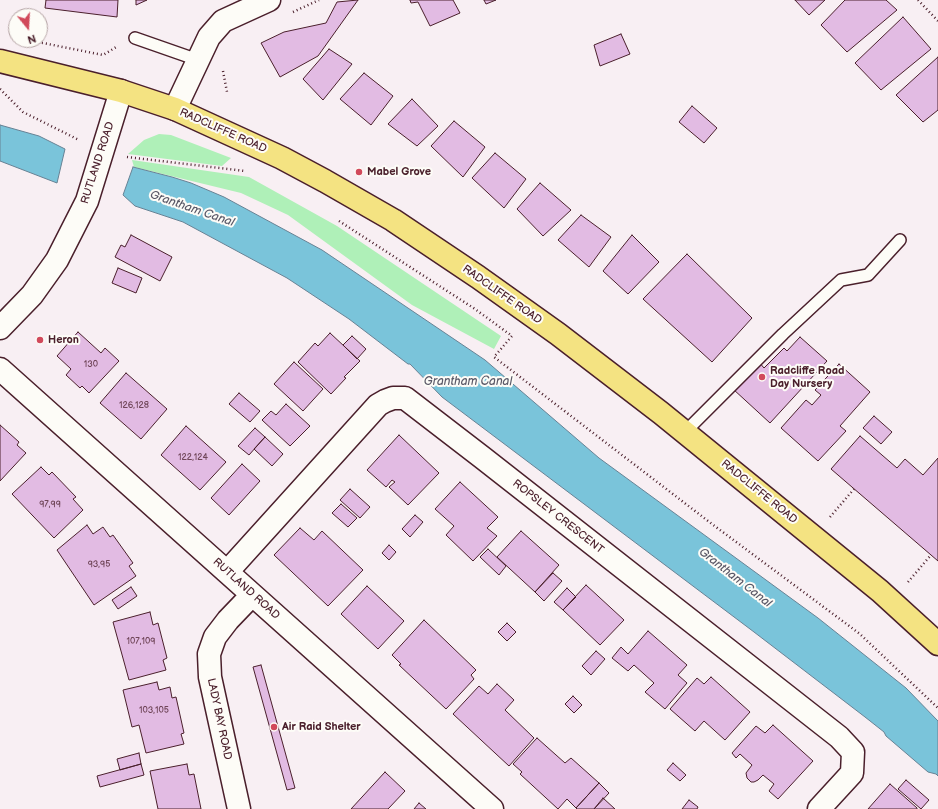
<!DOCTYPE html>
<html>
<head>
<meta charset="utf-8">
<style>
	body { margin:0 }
	#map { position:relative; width:938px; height:809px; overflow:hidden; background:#f8eff3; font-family:"Balsamiq Sans",sans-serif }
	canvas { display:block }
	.north { position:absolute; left:8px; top:8px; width:40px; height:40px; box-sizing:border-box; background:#fdfcf7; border:1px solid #b5a4a5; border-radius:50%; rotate:162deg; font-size:11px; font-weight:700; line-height:16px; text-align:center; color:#4a1f2b }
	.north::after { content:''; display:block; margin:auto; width:14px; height:18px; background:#d1495b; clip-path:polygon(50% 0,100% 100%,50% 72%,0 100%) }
</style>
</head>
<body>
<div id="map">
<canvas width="938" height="809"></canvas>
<div class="north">N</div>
</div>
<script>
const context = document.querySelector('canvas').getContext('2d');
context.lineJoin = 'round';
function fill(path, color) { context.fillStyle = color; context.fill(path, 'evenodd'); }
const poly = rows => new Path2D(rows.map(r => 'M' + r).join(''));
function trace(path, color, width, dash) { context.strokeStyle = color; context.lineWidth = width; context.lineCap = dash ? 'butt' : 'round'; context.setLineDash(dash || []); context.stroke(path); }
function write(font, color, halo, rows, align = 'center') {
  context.font = font + ' "Balsamiq Sans",sans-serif'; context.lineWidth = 4; context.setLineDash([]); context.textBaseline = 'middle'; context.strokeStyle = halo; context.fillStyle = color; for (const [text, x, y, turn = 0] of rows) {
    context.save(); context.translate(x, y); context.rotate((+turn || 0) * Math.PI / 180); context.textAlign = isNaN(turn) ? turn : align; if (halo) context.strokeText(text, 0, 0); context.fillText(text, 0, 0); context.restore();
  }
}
fill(poly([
	[159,134,171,135,231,158,222,166,128,154,144,140],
	[132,160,249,177,337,226,501,336,494,349,412,305,288,215,241,193,134,167]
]), '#aff0b8');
const water = poly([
	[0,125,39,136,65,149,57,183,0,161,0,125],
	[133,167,172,177,191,183,224,197,322,250,485,360,599,458,818,618,906,688,938,721,938,776,936,774,928,772,886,736,884,732,865,717,754,632,442,397,410,364,408,364,349,319,287,278,183,222,135,206,123,195,133,167]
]);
fill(water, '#7ac4da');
trace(water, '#678294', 1);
const building = poly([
	[46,0,118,0,117,17,45,8,46,0],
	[136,0,147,0,136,5,136,0],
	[358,0,318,56,280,77,261,43,284,32,326,23,337,2,358,0],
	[410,0,453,0,460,13,430,26,418,2,411,3,410,0],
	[484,0,496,0,486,4,484,0],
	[795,0,825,0,809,15,795,0],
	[845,0,886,0,897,10,847,52,821,25,845,0],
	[903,17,931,49,881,90,855,63,903,17],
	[621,34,630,54,600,66,594,45,621,34],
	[329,49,352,64,323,100,303,79,329,49],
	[938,57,938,110,923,122,896,95,938,57],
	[364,73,393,96,371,125,340,99,364,73],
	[412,99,438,126,417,146,388,124,412,99],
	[692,106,717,128,704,143,679,122,692,106],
	[454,121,485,147,463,177,431,146,454,121],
	[495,153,526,179,504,208,472,178,495,153],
	[540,183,571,210,543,236,517,209,540,183],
	[581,215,611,237,589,267,558,240,581,215],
	[131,235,172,257,160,281,115,257,121,245,125,247,131,235],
	[632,235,659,262,628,294,603,271,632,235],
	[687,254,752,318,712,362,643,299,687,254],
	[118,268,142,278,136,293,112,283,118,268],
	[78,332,101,353,105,348,119,361,89,393,82,386,80,388,66,375,71,369,57,356,78,332],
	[330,333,360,361,344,377,346,378,331,394,298,362,315,343,318,346,330,333],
	[352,336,366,349,357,359,343,345,352,336],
	[800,337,827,361,770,423,733,389,759,362,764,368,784,348,787,351,800,337],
	[294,362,323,389,303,411,274,384,294,362],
	[839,364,870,392,840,426,846,431,818,461,781,428,806,400,812,405,821,395,815,390,839,364],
	[126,373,167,409,141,439,100,403,126,373],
	[239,393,260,411,250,422,229,404,239,393],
	[286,404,310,426,290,446,262,420,271,411,276,415,286,404],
	[874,416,892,432,881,444,863,428,874,416],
	[0,425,19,442,17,445,26,453,0,481,0,425],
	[186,426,226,462,200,490,161,455,186,426],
	[255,428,265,437,249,455,238,446,255,428],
	[399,435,439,473,408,505,389,487,395,482,392,480,386,487,367,470,399,435],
	[860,436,897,468,905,459,923,475,938,458,938,561,831,469,860,436],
	[265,437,283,454,272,466,254,449,265,437],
	[242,464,260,481,229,515,211,498,242,464],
	[41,467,49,475,52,472,76,497,73,499,83,510,54,538,12,494,41,467],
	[460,482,498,517,487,528,497,536,473,561,446,535,454,526,435,509,460,482],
	[350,489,370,507,360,518,340,500,350,489],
	[341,504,357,518,348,527,332,513,341,504],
	[415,515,423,522,410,537,402,529,415,515],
	[87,525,93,534,103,527,110,537,113,535,133,563,129,566,136,576,94,605,57,550,87,525],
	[300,528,314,540,322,531,363,570,328,606,274,555,300,528],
	[521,531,559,565,535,592,497,557,521,531],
	[389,545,396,552,389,560,382,553,389,545],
	[488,549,506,566,499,575,480,557,488,549],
	[553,573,562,581,544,601,535,592,553,573],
	[586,585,624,620,600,645,563,610,586,585],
	[367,586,404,621,378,649,341,614,367,586],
	[131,587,137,596,118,609,112,600,131,587],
	[567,588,576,597,563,610,554,602,567,588],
	[150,612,153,625,158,623,167,658,163,660,166,670,129,680,113,622,150,612],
	[424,620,476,670,471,675,474,679,446,709,399,665,401,664,392,655,424,620],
	[507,623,516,632,507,641,498,632,507,623],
	[648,631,687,665,678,675,687,683,665,709,645,692,654,683,634,665,628,671,612,658,621,647,628,654,648,631],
	[596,651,605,659,591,675,582,666,596,651],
	[261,665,295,788,287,790,253,667,261,665],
	[711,677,750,712,725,740,704,721,695,731,670,709,697,678,704,684,711,677],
	[157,682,159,690,170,687,172,698,176,697,184,733,181,734,184,744,146,753,139,725,132,727,123,690,157,682],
	[497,684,514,700,505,710,534,738,509,766,453,714,479,686,488,694,497,684],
	[573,696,582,705,574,713,565,704,573,696],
	[773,725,813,761,778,799,769,791,774,784,763,775,758,780,754,782,751,782,747,778,746,773,752,765,740,754,736,758,732,753,756,726,765,733,773,725],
	[537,738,565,763,571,758,599,783,576,808,567,799,558,809,520,774,522,772,513,764,537,738],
	[139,753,141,764,120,770,117,759,139,753],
	[673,763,686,775,680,781,667,770,673,763],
	[141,764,144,775,100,787,97,776,141,764],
	[187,764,189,775,194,774,201,809,158,809,150,771,187,764],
	[385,772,405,791,388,809,351,809,385,772],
	[906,780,929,800,921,809,898,789,906,780],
	[599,783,609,793,594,809,577,809,576,808,599,783],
	[890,784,917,808,917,809,868,809,890,784],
	[603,798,615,809,594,809,603,798],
	[689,800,698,807,697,809,682,809,689,800],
	[419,803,426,809,414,809,419,803]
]);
fill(building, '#e2bbe3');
trace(building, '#4a1f2b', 1);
const service = poly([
	[135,38,198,60],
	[685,432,783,334,841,280,868,275,900,240]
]);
const minor = poly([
	[175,109,209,37,223,21,269,0],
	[0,328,32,295,57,260,87,201,121,91],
	[0,369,492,809],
	[227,572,378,405,385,401,393,398,405,398,483,458,839,737,853,752,852,773,819,809],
	[239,809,210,677,209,654,215,637,228,620,252,595]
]);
const trunk = poly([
	[0,61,121,91,175,109,282,158,325,181,393,220,478,277,558,334,661,413,880,591,938,644]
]);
trace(service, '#4a1f2b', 14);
trace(minor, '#4a1f2b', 25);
trace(trunk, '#4a1f2b', 25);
trace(poly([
	[918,0,938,21],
	[293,12,319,0],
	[38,42,103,55,118,46],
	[223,71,227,92],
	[0,89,23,112,79,140],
	[127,157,245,171],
	[339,221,475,309,512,336,494,357,712,524,860,634,938,708],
	[830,517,854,489],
	[908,582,931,555]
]), '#4a1f2b', 2.5, [1, 3]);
trace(service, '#fdfcf7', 11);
trace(minor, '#fdfcf7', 22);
trace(trunk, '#f4e382', 22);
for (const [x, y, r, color] of [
	[359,172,4,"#d1495b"],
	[40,340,4,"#d1495b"],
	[762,377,4,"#d1495b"],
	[274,727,4,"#d1495b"]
]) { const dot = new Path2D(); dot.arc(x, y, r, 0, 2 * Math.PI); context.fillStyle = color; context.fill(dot); trace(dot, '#fdfcf7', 1.5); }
write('9px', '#704659', null, [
	["130",91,365],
	["126,128",134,406],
	["122,124",193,458],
	["97,99",50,505],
	["93,95",99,565],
	["107,109",141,642],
	["103,105",154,711]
]);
write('11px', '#4a1f2b', '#fdfcf7', [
	["RADCLIFFE ROAD",223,131,24],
	["RUTLAND ROAD",98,163,-72],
	["RADCLIFFE ROAD",502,295,35],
	["RADCLIFFE ROAD",759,492,39],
	["ROPSLEY CRESCENT",558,517,38],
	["RUTLAND ROAD",246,589,42],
	["LADY BAY ROAD",219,719,78]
]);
write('bold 11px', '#4a1f2b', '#fdfcf7', [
	["Mabel Grove",367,172],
	["Heron",48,340],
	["Radcliffe Road",770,371],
	["Day Nursery",770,384],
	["Air Raid Shelter",282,727]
], 'left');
write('italic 12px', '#5b5968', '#fdfcf7', [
	["Grantham Canal",192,209,19],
	["Grantham Canal",468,382],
	["Grantham Canal",735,578,38]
]);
</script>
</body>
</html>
